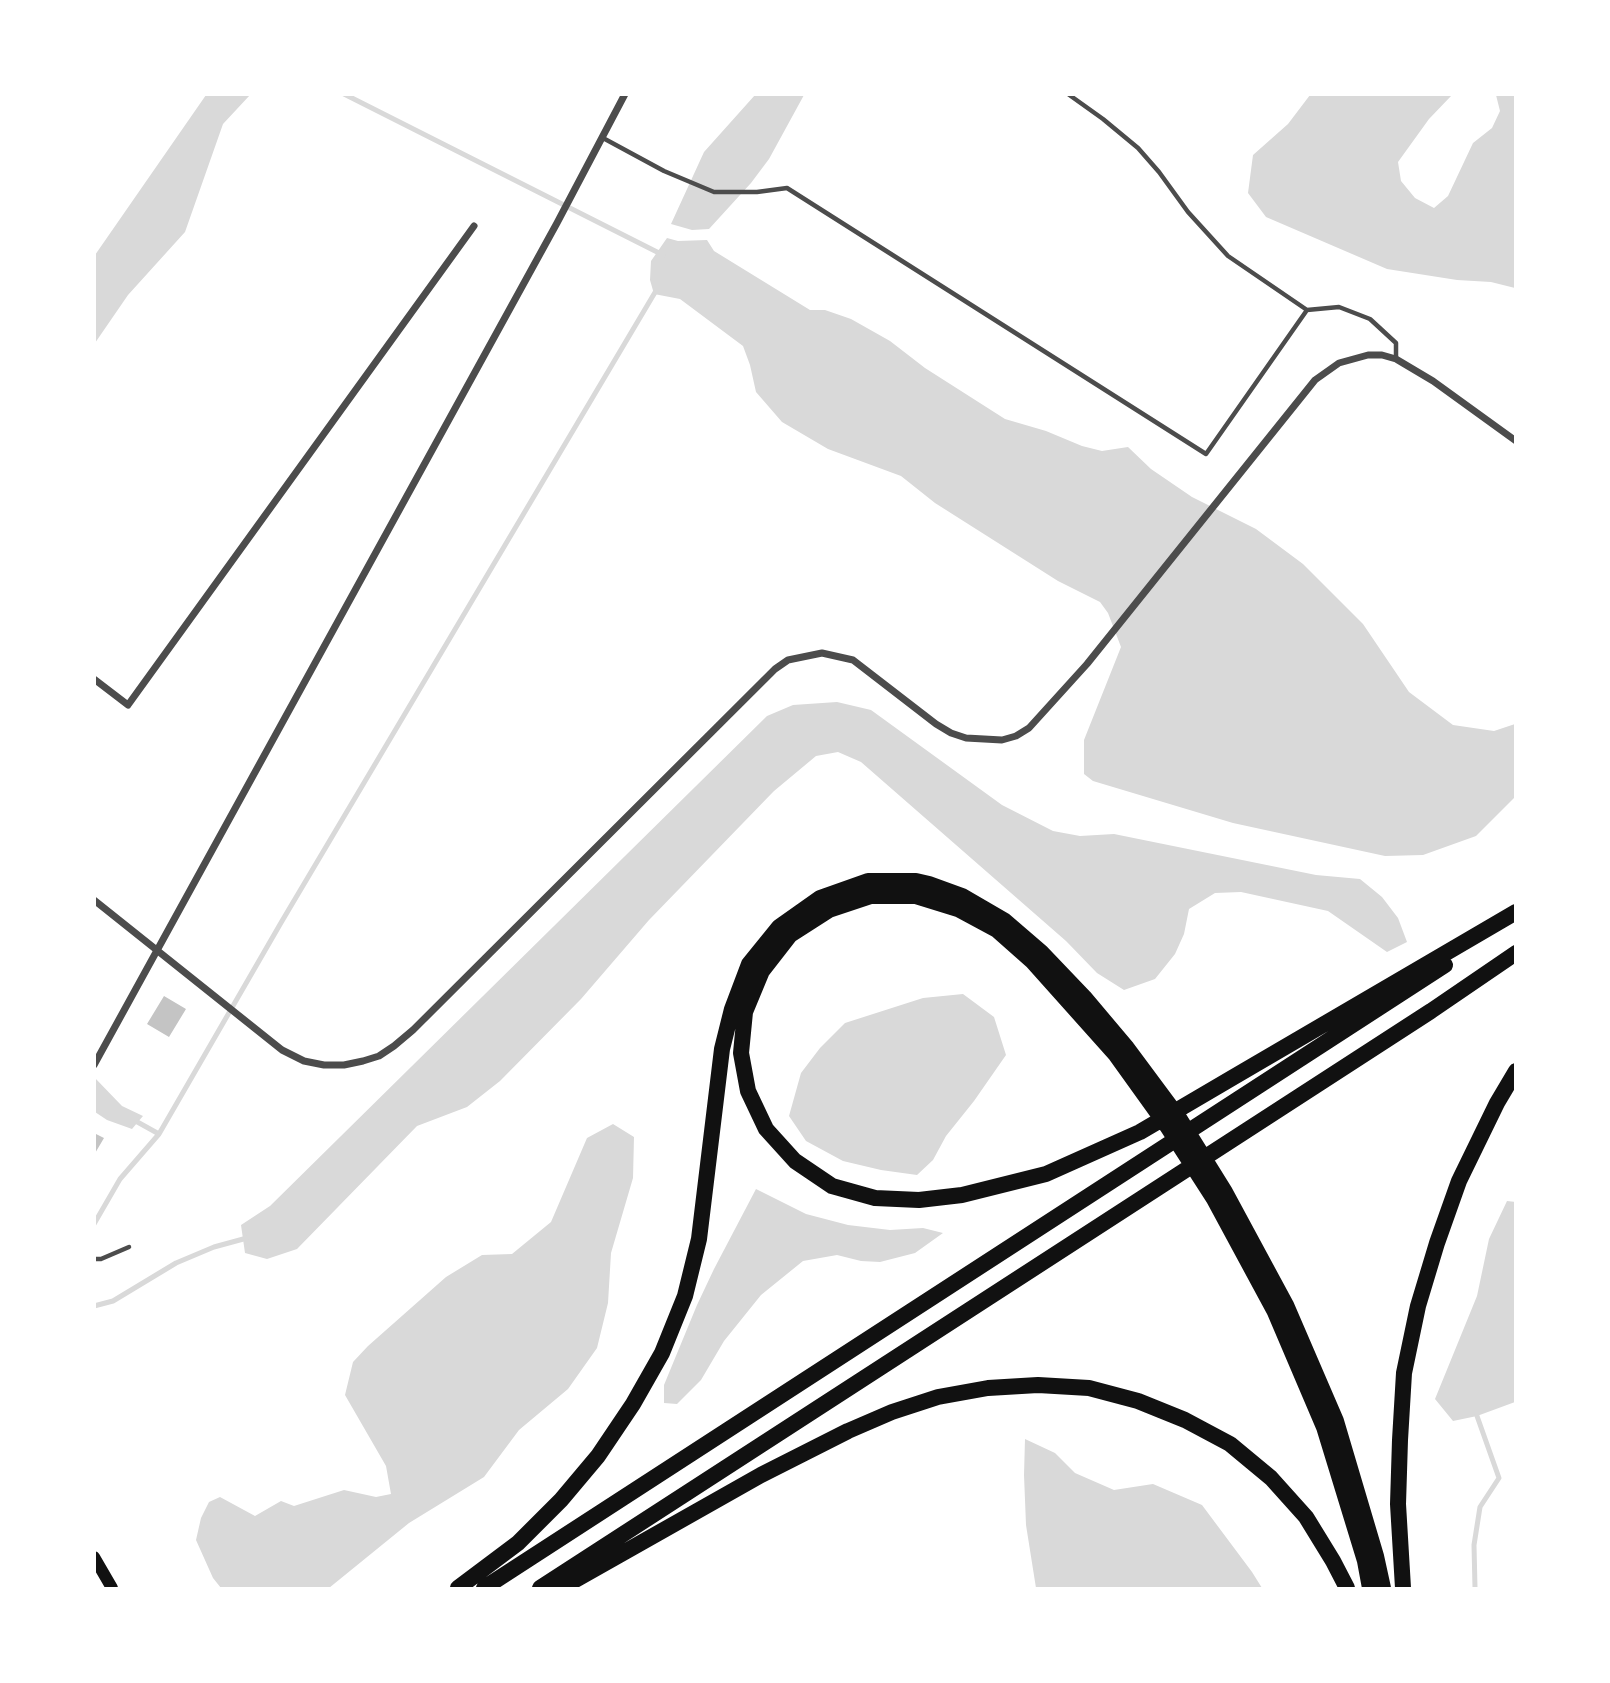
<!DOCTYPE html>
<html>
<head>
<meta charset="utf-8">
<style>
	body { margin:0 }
	#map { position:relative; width:1610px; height:1683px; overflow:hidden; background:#fff; font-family:Ubuntu,sans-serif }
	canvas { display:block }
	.frame { position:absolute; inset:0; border:96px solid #fff; pointer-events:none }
</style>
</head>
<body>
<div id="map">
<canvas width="1610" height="1683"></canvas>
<div class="frame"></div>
</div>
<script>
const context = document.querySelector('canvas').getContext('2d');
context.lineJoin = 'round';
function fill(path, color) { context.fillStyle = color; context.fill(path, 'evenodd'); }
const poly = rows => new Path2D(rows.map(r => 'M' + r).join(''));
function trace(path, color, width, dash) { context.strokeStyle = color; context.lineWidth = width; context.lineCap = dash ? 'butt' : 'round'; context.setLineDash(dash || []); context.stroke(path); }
fill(poly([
	[206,95,250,95,223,124,185,232,128,295,95,343,95,255],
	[755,95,804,95,769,159,751,183,709,229,692,230,671,224,704,152],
	[1310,95,1452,95,1429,119,1398,162,1401,181,1415,198,1434,208,1448,196,1473,143,1492,128,1500,111,1496,95,1515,95,1515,288,1491,282,1457,280,1387,269,1266,217,1248,193,1253,155,1288,124],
	[667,238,678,241,707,240,714,251,810,310,825,310,851,319,890,341,925,368,1005,419,1046,431,1082,446,1102,451,1128,447,1151,469,1192,497,1256,529,1303,564,1363,624,1409,692,1453,725,1494,731,1515,724,1515,797,1476,836,1423,855,1385,856,1233,823,1093,781,1084,774,1084,740,1121,647,1108,613,1100,602,1058,581,935,503,901,476,828,449,782,422,756,392,750,365,743,346,680,299,654,294,650,280,651,261],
	[837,702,871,710,1002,805,1053,831,1080,836,1114,834,1316,875,1360,879,1382,897,1398,918,1407,942,1387,952,1328,911,1241,892,1215,893,1189,909,1184,934,1175,954,1155,979,1124,990,1097,973,1066,941,861,762,838,752,816,756,774,791,649,920,581,999,500,1081,467,1107,417,1126,297,1249,267,1259,245,1253,241,1225,270,1206,767,716,793,705],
	[963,994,994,1017,1006,1055,974,1101,946,1136,933,1160,917,1175,881,1170,843,1161,806,1141,789,1116,801,1073,820,1048,845,1023,923,998],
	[95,1078,122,1106,143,1116,132,1129,107,1120,95,1112],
	[613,1124,634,1137,633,1178,611,1253,608,1303,597,1348,568,1389,519,1430,484,1477,409,1523,329,1588,221,1588,213,1578,196,1540,201,1518,209,1502,220,1497,255,1516,281,1501,294,1506,344,1490,376,1497,391,1494,386,1466,345,1395,353,1362,368,1346,446,1277,482,1255,512,1254,551,1222,587,1138],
	[756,1189,806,1214,848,1225,890,1230,923,1228,943,1233,915,1253,880,1262,861,1261,837,1255,803,1261,761,1295,724,1341,701,1380,677,1404,664,1403,664,1385,697,1305,714,1269],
	[1507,1201,1516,1202,1515,1402,1477,1416,1453,1421,1435,1399,1477,1296,1489,1239],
	[1025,1439,1055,1453,1075,1473,1114,1490,1153,1484,1202,1505,1252,1572,1262,1588,1036,1588,1026,1525,1024,1475]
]), '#d9d9d9');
trace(poly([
	[344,94,663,255],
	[132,1119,159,1134],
	[94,1224,120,1179,159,1134,282,921,657,289],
	[94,1306,113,1301,176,1263,214,1247,247,1238],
	[1475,1588,1474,1545,1480,1507,1499,1478,1477,1416]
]), '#d9d9d9', 5);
fill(poly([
	[164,996,186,1009,169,1037,147,1024],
	[94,1133,104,1138,94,1155]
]), '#c4c4c4');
trace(poly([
	[1068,94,1103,119,1138,148,1159,172,1188,212,1228,256,1307,310],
	[603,138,664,171,714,192,757,192,787,188,1206,454,1307,310,1339,307,1370,319,1396,343,1396,359],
	[94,1259,101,1259,129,1247]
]), '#4c4c4c', 4.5);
trace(poly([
	[94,679,128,705,474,226],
	[94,900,282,1050,304,1061,324,1065,344,1065,363,1061,379,1056,394,1046,413,1030,775,669,788,660,822,653,853,660,936,724,951,733,966,738,1002,740,1016,736,1029,728,1087,664,1315,380,1339,363,1368,355,1382,355,1396,359,1433,381,1516,441],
	[94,1065,557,223,625,94]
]), '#4c4c4c', 7);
trace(poly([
	[94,1557,112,1588]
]), '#111', 12);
trace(poly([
	[458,1588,518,1543,561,1500,598,1456,633,1404,662,1353,685,1296,699,1239,722,1049,732,1009,749,964,779,927,820,898,868,881,916,881,929,884,962,896,1005,921,1041,952,1084,997,1127,1048,1179,1118,1225,1192,1286,1305,1336,1421,1376,1556,1383,1588],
	[484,1588,1445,965],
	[540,1588,1431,1011,1516,953],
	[561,1588,761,1475,848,1431,892,1412,938,1397,988,1388,1038,1385,1089,1388,1138,1401,1185,1420,1230,1444,1271,1478,1306,1517,1333,1561,1347,1588],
	[1370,1588,1365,1561,1324,1427,1275,1312,1214,1199,1167,1126,1116,1055,1032,961,997,930,958,909,916,896,871,896,829,910,790,935,762,971,745,1012,741,1053,748,1091,766,1129,795,1161,832,1186,875,1198,919,1200,962,1195,1046,1174,1140,1132,1232,1078,1516,912],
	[1403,1588,1398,1504,1400,1440,1404,1373,1418,1306,1437,1243,1459,1181,1497,1103,1516,1071]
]), '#111', 16);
</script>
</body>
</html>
